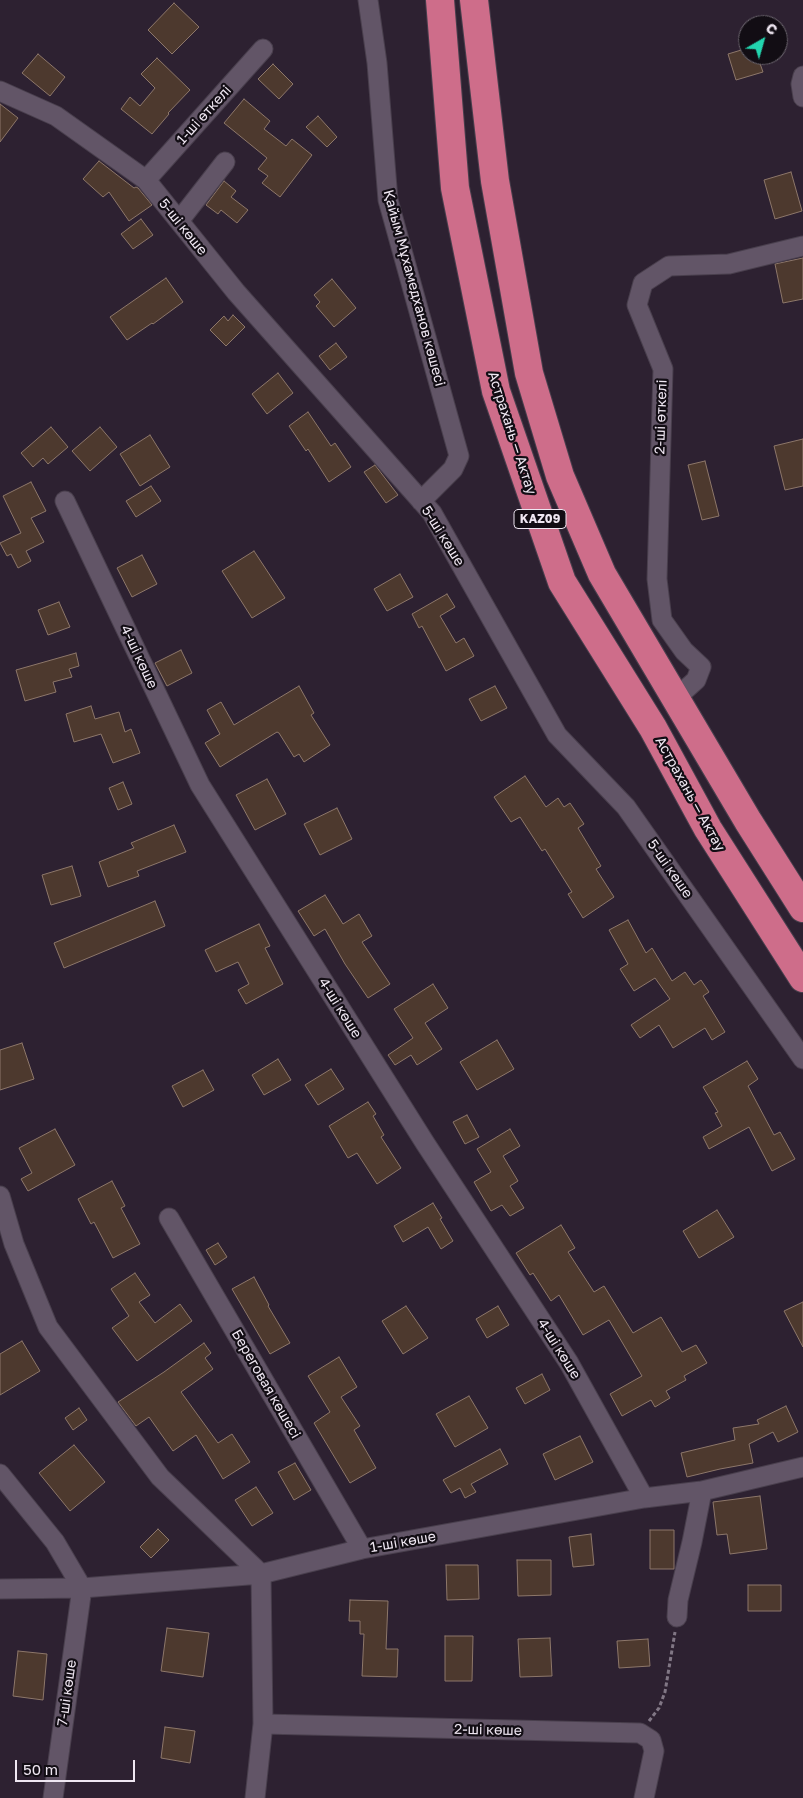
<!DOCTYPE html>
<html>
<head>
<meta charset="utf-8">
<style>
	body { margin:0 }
	#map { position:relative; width:803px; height:1798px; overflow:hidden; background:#2d2131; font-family:"Golos Text",sans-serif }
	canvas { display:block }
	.north { position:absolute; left:738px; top:15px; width:50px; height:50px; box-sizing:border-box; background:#120d14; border:1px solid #6a646d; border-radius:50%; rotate:38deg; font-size:14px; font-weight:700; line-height:20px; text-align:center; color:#efe7f2 }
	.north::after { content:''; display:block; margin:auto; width:18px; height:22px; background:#22d5af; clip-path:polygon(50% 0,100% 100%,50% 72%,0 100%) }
	.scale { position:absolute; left:15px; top:1760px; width:120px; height:22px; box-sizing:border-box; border:2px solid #efe7f2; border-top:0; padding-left:6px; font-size:15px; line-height:18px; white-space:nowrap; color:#efe7f2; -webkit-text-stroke:4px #120d14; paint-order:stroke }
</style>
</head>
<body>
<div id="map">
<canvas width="803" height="1798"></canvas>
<div class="north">С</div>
<div class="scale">50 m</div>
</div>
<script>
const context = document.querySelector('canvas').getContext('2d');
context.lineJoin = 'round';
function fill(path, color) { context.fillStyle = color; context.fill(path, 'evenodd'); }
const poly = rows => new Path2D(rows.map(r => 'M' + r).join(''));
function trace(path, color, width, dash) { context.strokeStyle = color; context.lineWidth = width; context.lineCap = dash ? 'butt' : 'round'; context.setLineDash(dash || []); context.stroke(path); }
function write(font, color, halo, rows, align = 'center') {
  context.font = font + ' "Golos Text",sans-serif'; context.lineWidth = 4.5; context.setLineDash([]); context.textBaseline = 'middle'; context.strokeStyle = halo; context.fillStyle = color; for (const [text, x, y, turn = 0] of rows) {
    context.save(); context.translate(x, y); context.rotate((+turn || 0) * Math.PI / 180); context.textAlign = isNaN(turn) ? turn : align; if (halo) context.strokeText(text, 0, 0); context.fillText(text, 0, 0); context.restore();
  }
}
const building = poly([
	[174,3,199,27,172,54,148,30,174,3],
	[748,48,748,55,757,55,763,72,736,80,728,54,748,48],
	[38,54,65,77,50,96,22,73,38,54],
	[157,58,190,90,168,113,169,114,152,134,121,109,130,97,140,106,155,88,141,74,157,58],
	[273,64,293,84,279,99,258,79,273,64],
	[244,99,270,121,264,129,286,146,292,139,312,155,280,197,262,183,268,176,258,169,267,158,224,123,244,99],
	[0,104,18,118,0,142,0,104],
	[318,116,337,137,327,147,306,127,318,116],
	[99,161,134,188,136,187,138,188,152,205,129,221,109,192,103,197,83,179,99,161],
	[791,172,802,211,775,219,764,180,791,172],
	[224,181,236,191,231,197,248,210,237,223,221,210,218,214,206,205,224,181],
	[141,219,153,235,133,249,121,234,141,219],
	[803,258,803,299,783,303,775,264,803,258],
	[166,278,183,302,153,324,152,323,127,340,110,317,166,278],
	[332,279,356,308,334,327,316,306,320,302,314,295,332,279],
	[233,315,245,327,226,346,210,330,224,316,228,321,233,315],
	[336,343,347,357,330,370,319,356,336,343],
	[278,373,293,393,267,414,252,394,278,373],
	[308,412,331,446,335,443,351,467,329,482,308,449,306,451,289,426,308,412],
	[51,427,68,447,48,464,43,458,33,467,21,453,51,427],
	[100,427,117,447,90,471,72,451,100,427],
	[150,435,170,467,140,486,120,454,150,435],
	[803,439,803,486,785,490,774,446,803,439],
	[705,461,719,516,702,520,688,465,705,461],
	[375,465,398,495,386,503,364,472,375,465],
	[31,482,46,511,31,518,44,542,26,551,31,561,18,568,11,554,7,556,0,543,21,533,3,496,31,482],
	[151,486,161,501,136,517,126,501,151,486],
	[254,551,285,598,252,618,222,571,254,551],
	[142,555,157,584,132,597,117,568,142,555],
	[400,574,413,597,387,611,374,589,400,574],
	[447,594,455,607,440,616,456,643,464,638,474,656,446,671,422,626,419,628,412,614,447,594],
	[59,602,70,627,48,635,38,610,59,602],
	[181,650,192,673,167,686,155,663,181,650],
	[76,653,79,666,69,669,72,677,53,682,56,692,25,701,16,670,76,653],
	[299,686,314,713,311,715,330,745,304,762,299,754,294,757,279,733,277,732,220,767,205,743,220,734,207,710,221,702,234,725,299,686],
	[495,686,507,708,481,721,469,699,495,686],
	[91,706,95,719,119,712,125,732,131,729,140,753,113,763,101,734,74,742,66,714,91,706],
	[525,776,546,807,558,798,564,807,570,803,584,824,578,828,601,866,596,869,614,897,583,918,568,894,572,892,545,849,542,851,520,817,511,822,494,797,525,776],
	[267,779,286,814,255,830,236,795,267,779],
	[123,782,132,804,118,810,109,788,123,782],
	[337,808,352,839,320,855,304,824,337,808],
	[174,825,186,852,137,871,139,876,108,887,99,862,134,848,131,843,174,825],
	[72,866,81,896,51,905,42,875,72,866],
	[325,895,343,924,359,914,372,936,362,942,390,984,368,998,345,964,325,929,314,936,298,911,325,895],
	[155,901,165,926,64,968,54,943,155,901],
	[628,920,646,953,652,948,672,981,685,972,694,985,701,980,709,992,703,996,725,1032,712,1040,705,1028,673,1048,659,1025,640,1038,631,1025,670,999,655,978,634,991,620,969,628,964,609,930,628,920],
	[259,924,270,946,265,948,283,984,246,1004,238,990,249,984,238,962,216,972,205,950,259,924],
	[433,984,448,1008,425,1023,442,1049,417,1065,411,1055,395,1065,388,1055,413,1038,394,1009,433,984],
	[497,1040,514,1069,477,1090,460,1062,497,1040],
	[22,1043,34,1079,0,1090,0,1050,22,1043],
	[278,1059,291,1080,264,1095,252,1075,278,1059],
	[747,1061,758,1079,748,1086,774,1135,780,1132,795,1159,772,1171,749,1127,709,1149,703,1137,722,1126,715,1113,718,1112,703,1087,747,1061],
	[331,1069,344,1089,318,1105,305,1085,331,1069],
	[203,1070,214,1090,183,1107,172,1086,203,1070],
	[368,1102,376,1114,373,1116,384,1135,381,1137,401,1168,377,1184,357,1153,348,1158,329,1126,368,1102],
	[467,1115,479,1137,465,1144,453,1122,467,1115],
	[55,1129,75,1165,28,1191,21,1179,32,1173,19,1148,55,1129],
	[510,1129,520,1146,503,1156,518,1181,510,1186,524,1208,510,1216,502,1205,491,1211,474,1182,491,1172,477,1149,510,1129],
	[112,1181,125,1206,121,1208,140,1244,113,1258,94,1222,91,1224,78,1199,112,1181],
	[433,1203,442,1218,440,1219,453,1241,441,1249,428,1227,403,1242,394,1226,433,1203],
	[717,1210,734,1237,699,1258,683,1231,717,1210],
	[561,1225,575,1248,568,1252,594,1292,604,1286,633,1333,661,1317,682,1352,696,1345,707,1363,684,1376,686,1380,666,1391,670,1398,655,1407,651,1400,622,1416,610,1394,642,1376,609,1320,583,1335,559,1295,551,1301,533,1273,530,1275,516,1253,561,1225],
	[218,1243,227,1257,215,1265,206,1250,218,1243],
	[135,1273,150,1295,139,1302,155,1323,180,1304,192,1321,137,1361,112,1328,129,1316,111,1289,135,1273],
	[254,1277,269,1305,268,1306,290,1343,270,1354,232,1289,254,1277],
	[803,1302,803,1347,784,1311,803,1302],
	[406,1306,428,1338,403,1354,382,1321,406,1306],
	[498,1306,509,1325,487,1338,476,1319,498,1306],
	[22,1341,40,1371,0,1395,0,1354,22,1341],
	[204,1343,211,1353,205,1358,213,1369,181,1392,218,1443,232,1434,250,1462,223,1479,196,1435,173,1451,149,1417,136,1426,118,1402,164,1372,204,1343],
	[339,1357,357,1387,341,1397,360,1426,354,1430,376,1468,350,1483,314,1423,330,1412,308,1376,339,1357],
	[542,1374,550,1390,525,1404,516,1388,542,1374],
	[469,1396,488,1428,455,1447,436,1414,469,1396],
	[786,1406,798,1432,778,1442,773,1432,749,1444,753,1463,720,1469,687,1477,681,1453,735,1440,733,1428,759,1424,757,1420,786,1406],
	[79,1408,87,1420,73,1430,65,1418,79,1408],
	[580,1436,593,1462,555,1480,543,1454,580,1436],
	[74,1445,105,1482,70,1511,39,1473,74,1445],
	[500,1449,508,1464,471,1484,476,1492,465,1498,460,1488,451,1493,443,1480,500,1449],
	[295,1463,311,1490,294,1500,278,1472,295,1463],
	[256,1487,273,1513,252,1526,235,1500,256,1487],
	[760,1496,767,1549,730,1554,727,1534,717,1535,713,1502,760,1496],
	[158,1529,169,1540,151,1558,140,1547,158,1529],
	[650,1530,674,1530,674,1569,650,1569,650,1530],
	[591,1534,594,1565,573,1567,569,1537,591,1534],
	[517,1560,551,1560,551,1595,518,1596,517,1560],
	[446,1565,478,1565,479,1599,447,1600,446,1565],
	[748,1585,781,1585,781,1611,748,1611,748,1585],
	[350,1600,388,1601,386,1649,398,1649,397,1677,362,1676,364,1634,360,1634,360,1621,349,1621,350,1600],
	[167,1628,209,1633,203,1677,161,1671,167,1628],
	[445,1636,473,1636,472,1681,445,1681,445,1636],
	[550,1638,552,1676,520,1677,518,1639,550,1638],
	[648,1639,650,1666,619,1668,617,1641,648,1639],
	[18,1651,47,1654,43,1700,13,1696,18,1651],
	[165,1727,195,1731,190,1763,161,1758,165,1727]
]);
fill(building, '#4d392e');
trace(building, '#8d776a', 1);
const minor = poly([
	[368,0,377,63,388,200,459,456,453,469,421,501],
	[803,76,801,84,803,97],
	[0,91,56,116,146,180,236,292,432,513,557,735,626,807,803,1059],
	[146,180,263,49],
	[179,221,225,162],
	[65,501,200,785,425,1143,569,1363,644,1498],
	[675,699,696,680,701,667,684,651,662,620,657,579,663,369,637,305,643,283,669,266,729,264,803,246],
	[0,1196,14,1244,48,1327,160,1477,261,1574,263,1724,255,1798],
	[169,1218,362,1549],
	[0,1474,55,1542,82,1588,53,1798],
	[0,1589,82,1588,261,1574,362,1549,644,1498,702,1491,803,1467],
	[677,1617,678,1600,692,1542,702,1491],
	[263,1724,640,1733,651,1740,654,1751,644,1798]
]);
const highway = poly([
	[440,0,455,188,496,391,562,582,653,728,708,829,803,978],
	[474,0,495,181,529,373,560,476,602,574,748,821,803,908]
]);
trace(minor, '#493f4d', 21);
trace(highway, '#493f4d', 30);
trace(poly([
	[649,1721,659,1708,665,1692,675,1632]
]), '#817785', 3, [4, 2.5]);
trace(minor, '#625567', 19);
trace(highway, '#ce6d8a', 28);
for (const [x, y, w] of [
	[540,519,52]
]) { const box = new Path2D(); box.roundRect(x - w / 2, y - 9.5, w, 19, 4); context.fillStyle = '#120d14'; context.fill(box); trace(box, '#efe7f2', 1); }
write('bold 12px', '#efe7f2', null, [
	["KAZ09",540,519]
]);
write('14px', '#efe7f2', '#120d14', [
	["1-ші өткелі",204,115,-48],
	["5-шi көше",183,227,51],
	["Қайым Мұхамедханов көшесi",414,288,75],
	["2-ші өткелі",661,417,-88],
	["Астрахань — Актау",512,433,72],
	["5-шi көше",443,536,58],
	["4-шi көше",139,657,65],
	["Астрахань — Актау",690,794,61],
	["5-шi көше",670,869,55],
	["4-шi көше",340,1008,58],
	["4-шi көше",559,1349,58],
	["Береговая көшесі",266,1384,60],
	["1-ші көше",403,1542,-10],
	["7-шi көше",67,1693,-82],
	["2-ші көше",488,1730,1]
]);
</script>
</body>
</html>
